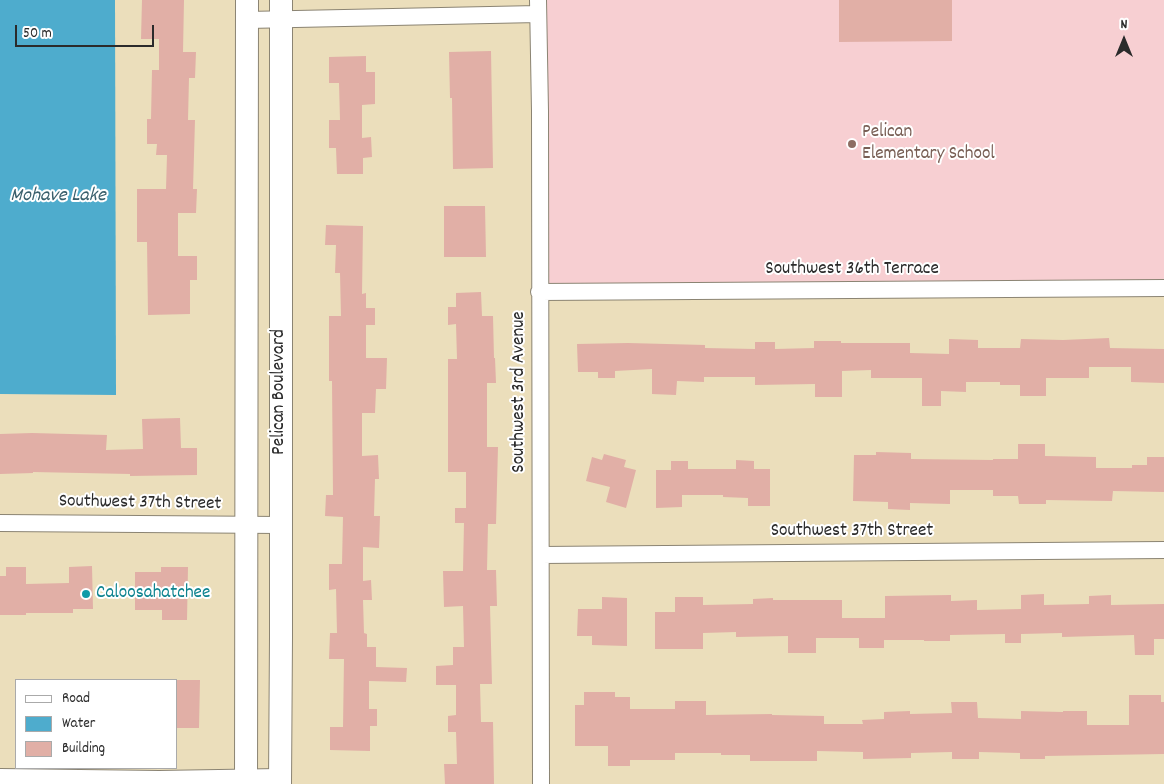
<!DOCTYPE html>
<html>
<head>
<meta charset="utf-8">
<style>
	body { margin:0 }
	#map { position:relative; width:1164px; height:784px; overflow:hidden; background:#ebdebb; font-family:Dekko,sans-serif }
	canvas { display:block }
	.legend { position:absolute; left:15px; top:679px; width:162px; height:90px; box-sizing:border-box; background:#fff; border:1px solid #aaa; margin:0; padding:6px 9px; list-style:none; font-size:15px; color:#2b2b2b }
	.legend li { display:flex; align-items:center; gap:10px; height:25px }
	.legend b { width:25px; border:1px solid #aaa }
	.north { position:absolute; left:1099px; top:15px; width:50px; height:50px; -webkit-text-stroke:4px #fff; paint-order:stroke; rotate:0deg; font-size:14px; font-weight:700; line-height:20px; text-align:center; color:#2b2b2b }
	.north::after { content:''; display:block; margin:auto; width:18px; height:22px; background:#2b2b2b; clip-path:polygon(50% 0,100% 100%,50% 72%,0 100%) }
	.scale { position:absolute; left:15px; top:25px; width:139px; height:22px; box-sizing:border-box; border:2px solid #2b2b2b; border-top:0; padding-left:6px; font-size:15px; line-height:18px; white-space:nowrap; color:#2b2b2b; -webkit-text-stroke:4px #fff; paint-order:stroke }
</style>
</head>
<body>
<div id="map">
<canvas width="1164" height="784"></canvas>
<ul class="legend">
<li><b style="height:6px;background:#fff"></b>Road</li>
<li><b style="height:14px;background:#4eaccd"></b>Water</li>
<li><b style="height:14px;background:#e1afa6"></b>Building</li>
</ul>
<div class="north">N</div>
<div class="scale">50 m</div>
</div>
<script>
const context = document.querySelector('canvas').getContext('2d');
context.lineJoin = 'round';
function fill(path, color) { context.fillStyle = color; context.fill(path, 'evenodd'); }
const poly = rows => new Path2D(rows.map(r => 'M' + r).join(''));
function trace(path, color, width, dash) { context.strokeStyle = color; context.lineWidth = width; context.lineCap = dash ? 'butt' : 'round'; context.setLineDash(dash || []); context.stroke(path); }
function write(font, color, halo, rows, align = 'center') {
  context.font = font + ' Dekko,sans-serif'; context.lineWidth = 4; context.setLineDash([]); context.textBaseline = 'middle'; context.strokeStyle = halo; context.fillStyle = color; for (const [text, x, y, turn = 0] of rows) {
    context.save(); context.translate(x, y); context.rotate((+turn || 0) * Math.PI / 180); context.textAlign = isNaN(turn) ? turn : align; if (halo) context.strokeText(text, 0, 0); context.fillText(text, 0, 0); context.restore();
  }
}
fill(poly([
	[540,0,1164,0,1164,288,539,292]
]), '#f7cfd2');
fill(poly([
	[0,0,115,0,116,395,0,394]
]), '#4eaccd');
fill(poly([
	[142,0,184,0,183,52,196,52,195,78,189,78,188,120,195,120,193,189,197,189,196,213,178,213,178,256,197,256,197,280,190,280,190,314,148,315,147,242,137,242,137,189,166,189,167,155,156,155,157,144,147,144,147,119,151,119,152,70,159,70,159,39,141,39],
	[839,0,952,0,952,41,839,42],
	[491,51,493,168,453,169,452,98,450,98,449,52],
	[366,56,366,72,375,72,375,104,362,105,362,138,371,137,372,157,363,158,363,174,337,174,336,148,329,148,329,120,340,120,339,83,329,83,329,57],
	[444,206,485,206,486,257,444,257],
	[326,225,363,226,362,294,366,293,366,308,375,308,375,325,366,325,366,358,387,358,386,389,376,389,375,413,362,413,362,456,378,455,379,479,375,479,374,516,380,516,379,548,363,547,363,581,371,580,372,600,363,600,364,633,367,634,367,647,376,647,376,667,407,668,406,682,369,681,369,709,377,709,377,726,370,726,370,751,330,750,330,727,343,727,344,659,329,659,330,633,337,633,336,589,329,590,329,564,342,564,343,517,325,516,326,495,333,495,332,381,329,381,329,316,341,316,340,273,335,273,336,245,325,245],
	[481,292,482,316,493,316,494,358,495,358,496,383,487,383,487,447,498,447,496,524,488,524,487,570,496,570,497,606,490,606,492,684,480,684,481,722,493,722,494,784,445,784,444,764,457,764,456,732,448,732,448,716,456,715,456,685,436,685,436,666,453,665,453,647,464,647,463,606,444,607,443,571,463,571,464,523,455,523,455,508,466,508,466,472,448,472,448,359,457,359,456,324,448,325,448,307,456,307,456,293],
	[1109,338,1110,348,1164,349,1164,383,1131,382,1131,367,1089,367,1089,378,1046,378,1046,396,1020,396,1020,385,1000,385,1000,382,966,382,966,392,941,391,941,406,922,406,922,378,871,378,871,370,842,371,842,397,815,397,815,384,755,385,755,377,704,377,704,382,677,381,676,395,652,394,652,369,615,371,615,378,598,378,598,372,578,372,577,344,628,343,705,345,705,348,755,349,755,342,775,342,775,349,814,348,814,341,841,341,841,343,910,343,910,353,949,354,949,339,978,340,978,348,1020,348,1021,339,1063,340],
	[180,418,181,448,197,448,197,475,130,476,130,474,33,472,33,473,0,474,0,434,32,433,107,435,106,450,143,449,142,419],
	[1018,444,1045,444,1045,456,1096,457,1096,468,1132,468,1132,465,1147,465,1147,457,1164,457,1164,492,1113,491,1112,501,1046,500,1046,504,1019,504,1018,496,993,496,993,490,950,490,950,504,910,503,910,510,888,509,888,502,853,501,854,455,876,455,876,452,911,453,911,459,993,460,993,459,1018,459],
	[604,454,626,460,624,467,636,470,626,508,606,502,610,487,586,481,592,457,602,460],
	[736,460,754,461,754,469,770,469,770,506,748,506,748,498,723,497,723,495,682,495,682,507,656,508,656,470,671,470,671,461,688,461,688,469,736,469],
	[92,566,93,609,73,609,73,613,26,613,26,615,0,615,0,576,6,576,6,567,26,567,26,584,69,583,69,567],
	[161,567,188,567,187,620,162,620,162,610,135,610,135,572,161,572],
	[1044,594,1044,605,1089,604,1089,596,1111,595,1111,605,1164,604,1164,639,1154,639,1154,655,1135,655,1134,635,1062,637,1062,633,1021,634,1021,643,1005,643,1005,634,950,635,950,641,924,641,924,640,884,640,884,648,859,648,859,638,816,638,816,653,788,653,788,636,736,637,736,632,703,633,703,649,655,649,655,612,675,612,675,597,703,597,703,605,753,604,753,599,773,598,773,600,842,600,842,618,885,618,885,596,951,595,951,601,977,600,977,610,1021,609,1021,595],
	[602,597,627,598,627,646,592,645,592,636,577,636,578,609,602,609],
	[176,680,200,680,199,728,176,728],
	[584,692,615,692,615,697,630,697,630,709,675,709,675,701,706,701,706,715,772,714,772,715,824,716,824,724,863,724,862,720,884,719,884,712,910,711,910,714,952,713,951,702,977,702,978,718,1021,719,1021,711,1063,712,1063,711,1087,711,1087,725,1129,725,1129,695,1161,695,1161,702,1164,702,1164,754,1045,756,1045,759,1020,759,1020,753,979,752,979,759,952,759,952,752,911,753,911,758,863,759,863,752,817,751,817,761,750,761,750,755,721,755,721,753,675,753,675,760,630,760,630,766,608,766,608,746,575,746,575,705,584,705]
]), '#e1afa6');
const street = poly([
	[538,0,540,111,541,784],
	[247,20,538,14],
	[539,292,1164,288],
	[0,523,280,525],
	[541,555,1164,550],
	[0,777,159,779,279,777]
]);
const secondary = poly([
	[246,784,247,0],
	[280,784,281,637,281,0]
]);
trace(street, '#8b8473', 18);
trace(secondary, '#8b8473', 24);
trace(street, '#fff', 16);
trace(secondary, '#fff', 22);
for (const [x, y, r, color] of [
	[852,144,5,"#8d6e63"],
	[86,594,5,"#0f9aa8"]
]) { const dot = new Path2D(); dot.arc(x, y, r, 0, 2 * Math.PI); context.fillStyle = color; context.fill(dot); trace(dot, '#fff', 2); }
write('19px', '#785e54', '#fff', [
	["Pelican",862,133],
	["Elementary School",862,155]
], 'left');
write('19px', '#2b2b2b', '#fff', [
	["Southwest 36th Terrace",852,270],
	["Pelican Boulevard",280,392,-90],
	["Southwest 3rd Avenue",520,392,-90],
	["Southwest 37th Street",140,504,1],
	["Southwest 37th Street",852,532]
]);
write('19px', '#0d838f', '#fff', [
	["Caloosahatchee",96,594]
], 'left');
write('italic 20px', '#395f6c', '#fff', [
	["Mohave Lake",58,197]
]);
</script>
</body>
</html>
